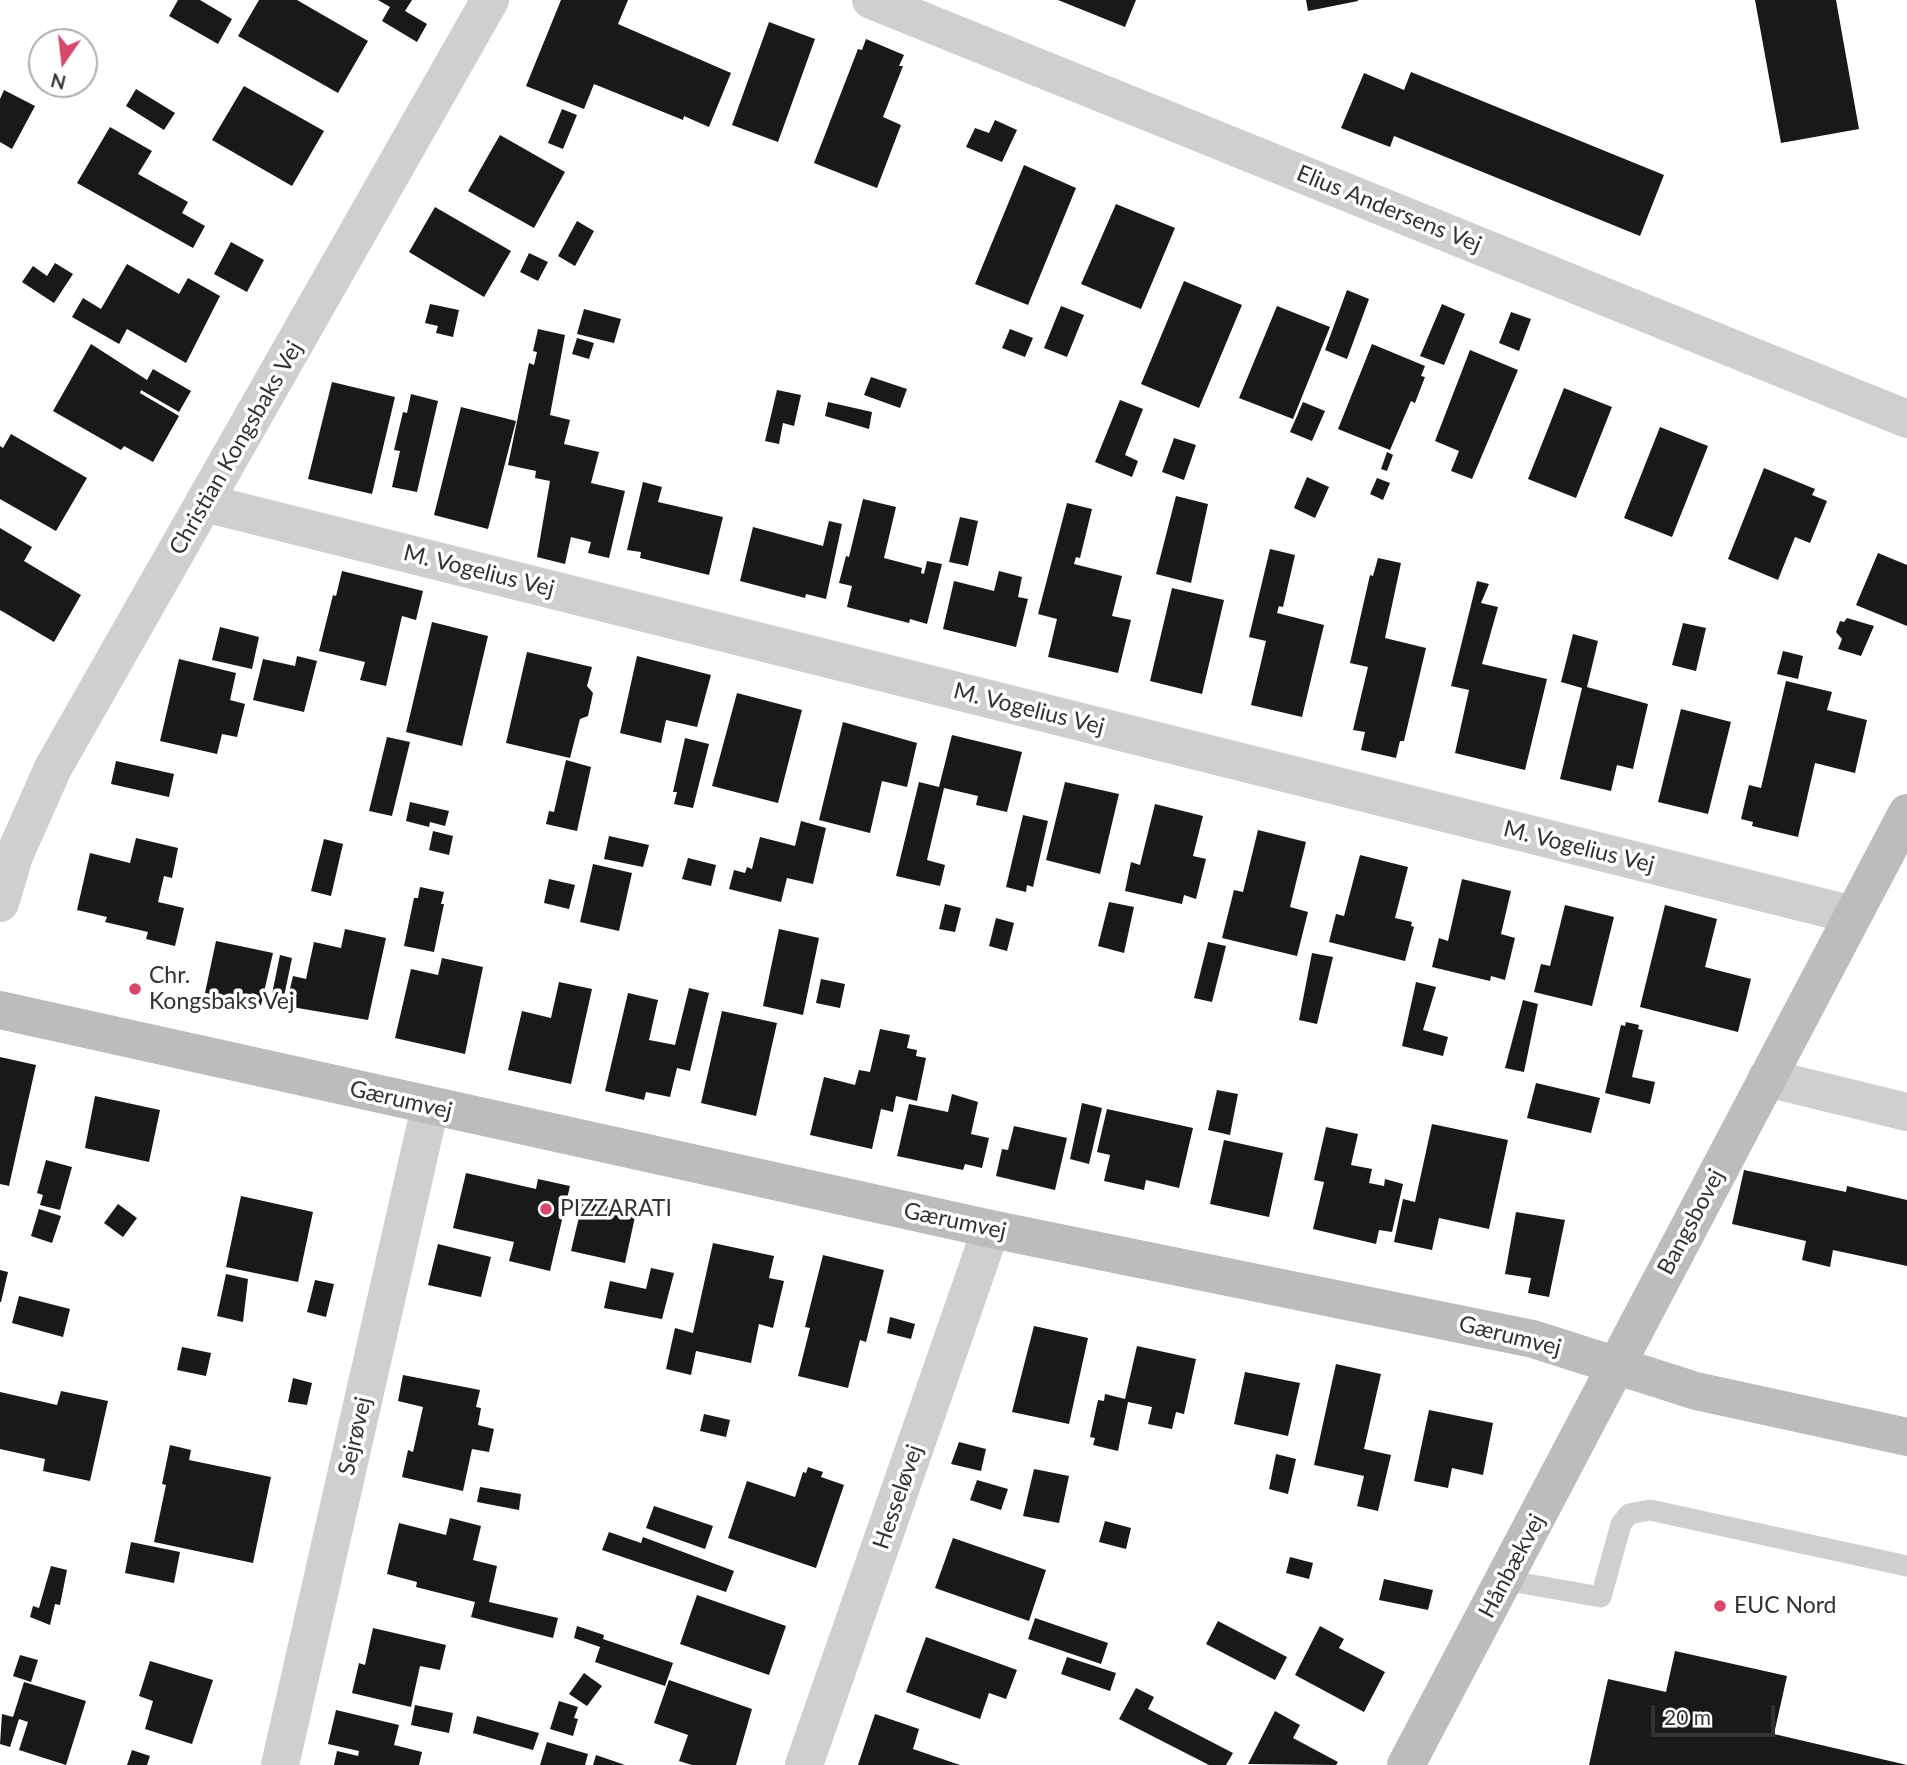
<!DOCTYPE html>
<html>
<head>
<meta charset="utf-8">
<style>
	body { margin:0 }
	#map { position:relative; width:1907px; height:1765px; overflow:hidden; background:#fff; font-family:Lato,sans-serif }
	canvas { display:block }
	.north { position:absolute; left:28px; top:28px; width:70px; height:70px; box-sizing:border-box; background:#fff; border:2px solid #adadad; border-radius:50%; rotate:194deg; font-size:19px; font-weight:700; line-height:28px; text-align:center; color:#323232 }
	.north::after { content:''; display:block; margin:auto; width:24px; height:32px; background:#d7466b; clip-path:polygon(50% 0,100% 100%,50% 72%,0 100%) }
	.scale { position:absolute; left:1651px; top:1705px; width:124px; height:32px; box-sizing:border-box; border:4px solid #323232; border-top:0; padding-left:9px; font-size:21px; line-height:24px; white-space:nowrap; color:#323232; -webkit-text-stroke:5px #fff; paint-order:stroke }
</style>
</head>
<body>
<div id="map">
<canvas width="1907" height="1765"></canvas>
<div class="north">N</div>
<div class="scale">20 m</div>
</div>
<script>
const context = document.querySelector('canvas').getContext('2d');
context.lineJoin = 'round';
function fill(path, color) { context.fillStyle = color; context.fill(path, 'evenodd'); }
const poly = rows => new Path2D(rows.map(r => 'M' + r).join(''));
function trace(path, color, width, dash) { context.strokeStyle = color; context.lineWidth = width; context.lineCap = dash ? 'butt' : 'round'; context.setLineDash(dash || []); context.stroke(path); }
function write(font, color, halo, rows, align = 'center') {
  context.font = font + ' Lato,sans-serif'; context.lineWidth = 7; context.setLineDash([]); context.textBaseline = 'middle'; context.strokeStyle = halo; context.fillStyle = color; for (const [text, x, y, turn = 0] of rows) {
    context.save(); context.translate(x, y); context.rotate((+turn || 0) * Math.PI / 180); context.textAlign = isNaN(turn) ? turn : align; if (halo) context.strokeText(text, 0, 0); context.fillText(text, 0, 0); context.restore();
  }
}
fill(poly([
	[178,0,200,0,232,19,218,44,169,16],
	[259,0,297,0,368,41,338,93,238,36],
	[378,0,412,0,405,11,427,24,417,42,382,21,390,7],
	[561,0,628,0,618,24,731,73,709,127,684,116,683,120,594,84,584,109,526,86],
	[1058,0,1136,0,1125,27],
	[1306,0,1358,0,1358,1,1308,11],
	[1755,0,1836,0,1859,129,1781,143],
	[769,22,815,39,778,142,732,125],
	[866,39,904,55,899,66,903,66,883,117,901,125,877,188,814,163,858,49,862,50],
	[1411,72,1664,175,1640,236,1394,136,1390,147,1341,128,1364,73,1404,90],
	[244,86,324,131,292,186,212,140],
	[136,89,175,113,164,130,126,106],
	[4,90,35,106,12,149,0,142,0,99],
	[562,109,577,115,563,149,548,143],
	[995,120,1017,130,1002,162,966,147,975,128,989,133],
	[110,127,152,151,138,174,188,202,182,213,205,226,193,248,77,183],
	[500,135,565,172,534,228,468,191],
	[1024,165,1076,188,1028,305,975,284],
	[1116,204,1175,228,1141,309,1081,284],
	[435,207,511,251,484,297,409,252],
	[577,221,594,231,575,266,558,256],
	[231,242,264,260,247,292,214,274],
	[529,253,548,262,538,281,520,272],
	[55,263,73,274,54,303,22,282,33,266,47,276],
	[127,264,179,294,188,278,220,296,186,363,127,329,119,344,72,317,83,298,101,309],
	[1184,281,1242,305,1199,408,1141,384],
	[1347,290,1369,299,1347,359,1325,350],
	[430,304,459,310,453,337,436,333,438,326,425,323],
	[1442,304,1465,314,1444,365,1420,356],
	[1061,306,1084,315,1067,357,1044,348],
	[1277,306,1330,327,1293,419,1239,398],
	[584,309,621,319,614,343,577,334],
	[1511,312,1531,319,1519,351,1499,343],
	[538,329,565,335,550,415,570,420,564,444,599,452,591,483,625,491,609,558,588,553,591,542,571,537,565,564,537,557,550,481,535,478,536,471,508,465,529,363,534,365,537,352,533,351],
	[1010,329,1033,338,1025,357,1002,348],
	[577,338,594,343,589,359,572,354],
	[91,344,147,380,153,369,191,391,179,412,141,390,140,393,179,416,153,462,124,446,121,450,53,411],
	[1372,344,1425,366,1421,376,1425,377,1415,403,1411,401,1390,450,1338,429],
	[1470,350,1518,370,1472,479,1451,471,1459,451,1435,441],
	[871,377,907,389,900,408,864,395],
	[332,382,395,397,372,494,308,479],
	[1564,388,1612,407,1576,498,1528,479],
	[777,390,801,395,794,426,783,423,779,444,765,441],
	[411,394,438,401,417,492,392,487,400,451,394,450,403,412,407,413],
	[1120,400,1143,409,1125,455,1138,461,1132,477,1095,462],
	[828,402,872,412,869,429,825,416],
	[1303,402,1325,411,1312,441,1290,432],
	[461,407,516,421,488,529,434,515],
	[1660,427,1708,446,1672,537,1624,518],
	[11,434,87,478,56,531,0,499,0,446,3,448],
	[1174,438,1196,445,1184,480,1162,472],
	[1387,452,1393,455,1387,471,1381,469],
	[1764,468,1815,489,1812,495,1827,501,1810,543,1795,537,1778,580,1728,559],
	[1307,477,1329,487,1315,518,1294,508],
	[1377,478,1390,483,1383,500,1370,494],
	[643,482,662,487,658,502,723,517,709,575,640,558,641,552,627,550],
	[1176,496,1208,504,1191,583,1156,574],
	[863,499,896,507,884,558,922,568,921,573,924,574,927,561,942,564,927,624,910,619,909,623,847,607,852,586,839,583,846,556,849,557],
	[1067,503,1092,509,1080,558,1076,557,1074,564,1122,576,1112,616,1131,620,1118,673,1048,657,1057,619,1038,614],
	[960,517,978,521,968,566,949,562],
	[829,521,842,524,826,599,806,594,805,598,740,581,753,527,823,546],
	[0,528,32,547,24,561,81,595,54,642,0,610],
	[1270,549,1295,555,1283,607,1279,606,1277,613,1324,625,1302,717,1251,705,1266,641,1249,637],
	[1878,553,1907,565,1907,626,1856,605],
	[1378,558,1401,563,1385,638,1426,648,1404,741,1400,741,1396,758,1361,750,1365,732,1353,730,1368,667,1350,663,1370,575,1373,576],
	[342,571,423,591,416,620,402,616,386,686,360,680,365,662,319,651,333,595,336,596],
	[999,571,1022,577,1018,597,1028,599,1016,647,943,629,954,581,994,591],
	[1477,581,1489,584,1481,603,1498,607,1482,664,1547,679,1525,770,1455,753,1469,690,1451,686],
	[1172,588,1224,600,1202,694,1150,681],
	[1847,618,1874,626,1861,656,1838,649,1842,639,1836,632,1840,621,1844,622],
	[432,622,488,636,462,746,406,732],
	[1683,623,1706,628,1696,671,1672,665],
	[220,627,259,637,252,669,212,660],
	[1573,634,1598,641,1587,687,1648,704,1633,769,1617,765,1611,791,1560,779,1582,688,1561,682],
	[1783,651,1803,656,1798,679,1777,674],
	[527,652,592,667,587,686,593,693,588,716,580,719,570,758,506,743],
	[297,656,317,661,304,712,253,700,263,659,295,666],
	[637,656,711,675,697,727,666,720,661,743,620,733],
	[179,659,236,673,230,700,245,704,237,737,222,734,217,754,160,741],
	[1786,681,1832,692,1827,710,1867,720,1855,773,1815,763,1798,837,1752,826,1753,822,1741,819,1749,785,1761,788],
	[737,693,802,710,778,803,712,786],
	[1681,709,1731,722,1708,814,1658,802],
	[843,722,917,743,907,787,882,781,870,833,819,820],
	[952,735,1022,752,1007,812,976,805,978,796,944,788,927,860,945,865,940,886,896,876,919,782,939,787],
	[387,737,410,742,392,816,369,811],
	[685,738,709,744,693,808,674,804,677,792,673,792],
	[566,760,591,767,577,831,546,824,549,811,554,812],
	[116,761,174,774,169,797,111,784],
	[1065,782,1119,794,1100,874,1046,860],
	[410,802,449,811,445,826,430,822,429,827,406,821],
	[1155,804,1203,816,1193,856,1206,859,1196,899,1184,895,1182,904,1125,891,1131,862,1140,865],
	[1023,815,1048,821,1033,887,1027,885,1026,892,1006,887],
	[801,821,826,828,813,884,787,878,781,902,729,889,734,870,745,873,747,867,752,869,760,837,795,846],
	[1258,830,1306,842,1290,907,1308,912,1297,956,1222,938,1234,890,1243,892],
	[433,831,453,836,449,855,429,850],
	[609,836,649,845,643,867,604,859],
	[136,838,178,848,172,878,164,876,158,902,184,908,175,946,146,939,148,932,105,922,107,917,77,910,90,853,130,863],
	[324,839,343,844,331,896,311,891],
	[1360,855,1408,867,1395,918,1412,922,1411,926,1414,927,1405,961,1329,942,1336,914,1344,916],
	[688,858,716,865,711,886,682,879],
	[593,864,632,873,619,931,580,922],
	[549,879,575,885,569,909,544,903],
	[1462,879,1511,891,1501,934,1515,938,1505,980,1491,976,1490,981,1432,967,1439,938,1448,941],
	[420,887,444,892,441,904,444,904,434,952,404,946,414,898,418,898],
	[1109,902,1134,907,1124,953,1098,946],
	[945,904,961,908,955,932,939,929],
	[1565,905,1614,917,1592,1006,1534,992,1541,964,1550,966],
	[1665,905,1717,919,1705,967,1751,979,1738,1032,1640,1007],
	[996,918,1014,923,1007,951,989,946],
	[345,929,386,938,368,1020,286,1006,293,976,306,979,314,942,341,948],
	[779,929,819,938,803,1015,763,1006],
	[216,941,273,953,261,1005,205,993],
	[1208,942,1226,946,1212,1002,1194,998],
	[1312,953,1333,957,1317,1024,1299,1020],
	[280,955,292,958,282,1006,270,1004],
	[442,958,483,967,465,1054,395,1038,411,969,438,975],
	[821,979,845,984,840,1008,816,1003],
	[559,982,592,989,571,1084,508,1070,522,1011,551,1018],
	[1416,982,1436,987,1423,1030,1448,1037,1443,1056,1402,1046],
	[689,988,709,993,690,1071,677,1068,670,1097,646,1092,644,1100,605,1091,628,993,658,1000,649,1040,675,1045],
	[1523,1000,1538,1004,1524,1072,1505,1068],
	[722,1011,777,1023,756,1116,701,1103],
	[1626,1022,1639,1025,1638,1029,1643,1030,1632,1077,1655,1082,1650,1104,1605,1093,1621,1025,1625,1026],
	[880,1029,910,1035,907,1048,917,1050,916,1056,926,1058,917,1101,896,1096,893,1112,881,1109,872,1149,810,1135,824,1077,855,1085,859,1070,870,1072],
	[0,1057,36,1065,9,1186,0,1184],
	[1536,1083,1600,1098,1591,1133,1527,1118],
	[1217,1090,1238,1094,1230,1135,1208,1130],
	[952,1094,978,1102,971,1134,989,1138,982,1168,965,1164,963,1170,897,1156,909,1104,948,1112],
	[95,1096,160,1110,149,1162,85,1148],
	[1082,1103,1102,1108,1089,1164,1070,1159],
	[1107,1109,1193,1128,1179,1188,1146,1180,1144,1190,1104,1181,1110,1155,1097,1152],
	[1432,1124,1508,1140,1489,1229,1439,1218,1432,1250,1394,1242,1403,1199,1415,1202],
	[1014,1126,1067,1138,1055,1190,996,1176,1002,1149,1008,1150],
	[1326,1127,1358,1134,1351,1165,1372,1169,1369,1183,1384,1186,1385,1179,1403,1184,1392,1232,1379,1230,1376,1244,1313,1229,1324,1182,1314,1180],
	[1224,1140,1283,1153,1269,1217,1210,1204],
	[46,1160,72,1167,60,1210,40,1205,43,1195,37,1193],
	[1744,1170,1846,1192,1847,1186,1907,1200,1907,1266,1833,1250,1830,1267,1802,1260,1806,1241,1732,1224],
	[466,1173,536,1189,538,1179,570,1186,550,1271,509,1261,514,1242,453,1228],
	[241,1196,313,1212,298,1282,226,1267],
	[583,1200,636,1212,625,1263,571,1251],
	[118,1204,137,1218,123,1237,104,1223],
	[39,1209,61,1216,52,1243,31,1236],
	[1516,1212,1565,1220,1549,1297,1528,1293,1531,1278,1505,1274],
	[713,1243,774,1256,769,1278,784,1281,773,1328,759,1324,751,1363,696,1351,691,1375,666,1369,675,1328,693,1333],
	[438,1244,491,1257,481,1297,428,1285],
	[823,1255,884,1270,866,1342,860,1340,848,1388,798,1376,810,1328,805,1327],
	[651,1268,674,1273,662,1319,604,1308,610,1281,646,1289],
	[0,1270,8,1272,1,1302,0,1302],
	[226,1274,248,1279,243,1322,217,1316],
	[315,1280,334,1284,326,1317,307,1312],
	[19,1296,70,1309,63,1337,12,1323],
	[890,1317,915,1324,911,1339,887,1333],
	[1034,1326,1088,1338,1069,1424,1012,1412],
	[1137,1346,1196,1359,1184,1414,1176,1412,1172,1429,1148,1424,1152,1407,1128,1402,1118,1451,1093,1445,1095,1438,1090,1437,1098,1400,1104,1401,1105,1394,1125,1399],
	[182,1347,211,1353,206,1376,177,1370],
	[1336,1364,1381,1374,1364,1449,1391,1455,1378,1511,1357,1506,1364,1476,1314,1465],
	[1245,1372,1300,1383,1288,1436,1234,1424],
	[403,1375,480,1390,476,1407,481,1408,478,1425,494,1429,489,1452,472,1449,463,1491,402,1477,408,1450,413,1452,423,1407,398,1401],
	[293,1378,312,1383,307,1405,288,1402],
	[61,1391,108,1401,90,1481,43,1471,45,1459,0,1449,0,1392,57,1405],
	[1429,1410,1493,1423,1483,1475,1452,1468,1448,1488,1414,1481],
	[704,1414,730,1420,726,1437,700,1431],
	[959,1442,986,1449,981,1471,951,1464],
	[170,1445,191,1450,189,1460,271,1477,253,1563,154,1542,166,1485,162,1484],
	[1276,1454,1296,1459,1288,1494,1269,1489],
	[808,1467,823,1472,821,1477,844,1485,816,1568,728,1538,747,1481,795,1497,803,1472,806,1473],
	[1034,1469,1069,1476,1059,1523,1023,1516],
	[977,1480,1008,1489,1001,1510,970,1500],
	[480,1487,521,1494,519,1510,477,1502],
	[654,1506,713,1526,705,1549,646,1528],
	[450,1518,481,1526,473,1560,497,1566,489,1602,558,1618,553,1638,471,1617,475,1602,416,1587,417,1582,387,1574,399,1523,446,1535],
	[1105,1521,1131,1528,1126,1549,1099,1542],
	[609,1532,641,1543,643,1537,734,1571,726,1592,602,1550],
	[953,1538,1046,1570,1029,1621,935,1588],
	[131,1542,180,1552,174,1583,125,1573],
	[1290,1557,1313,1563,1309,1579,1286,1573],
	[51,1566,67,1570,60,1605,55,1604,50,1625,30,1617,33,1606,39,1608],
	[1384,1579,1433,1590,1428,1610,1379,1600],
	[697,1595,786,1626,769,1675,680,1644],
	[1035,1618,1108,1643,1101,1664,1028,1639],
	[1218,1621,1287,1657,1275,1680,1206,1644],
	[577,1626,604,1635,603,1639,673,1663,665,1686,595,1662,600,1647,574,1638],
	[1320,1626,1344,1639,1339,1648,1385,1672,1364,1712,1295,1675],
	[373,1628,446,1645,440,1670,420,1666,411,1707,352,1693,359,1663,365,1665],
	[926,1637,1017,1670,1006,1699,989,1693,980,1719,906,1692],
	[1675,1651,1787,1676,1774,1734,1907,1765,1589,1765,1608,1679,1666,1692],
	[20,1655,38,1660,31,1682,13,1676],
	[1067,1657,1116,1673,1110,1691,1061,1674],
	[150,1661,213,1680,192,1744,145,1729,153,1701,139,1696],
	[584,1673,602,1686,587,1706,569,1694],
	[669,1680,752,1709,736,1765,692,1765,679,1761,688,1735,654,1723],
	[24,1682,86,1701,66,1765,19,1750,28,1722,19,1719,10,1747,0,1744,2,1714,13,1717],
	[1136,1688,1154,1697,1148,1709,1233,1753,1226,1765,1209,1765,1119,1719],
	[559,1701,578,1707,574,1718,578,1719,573,1736,550,1729],
	[415,1705,453,1713,449,1733,411,1725],
	[336,1710,399,1725,394,1745,422,1752,419,1765,334,1765,337,1751,358,1756,359,1751,328,1744],
	[1275,1711,1300,1725,1293,1738,1338,1762,1336,1765,1248,1764],
	[875,1714,919,1729,913,1749,960,1765,858,1765],
	[477,1716,539,1733,533,1750,473,1733],
	[547,1742,588,1754,585,1765,540,1765],
	[132,1750,150,1756,147,1765,127,1765],
	[596,1755,625,1765,593,1765]
]), '#191919');
trace(poly([
	[1504,1580,1601,1597,1621,1524,1629,1514,1650,1510,1907,1566]
]), '#cfcfcf', 21);
trace(poly([
	[871,0,1907,419],
	[205,503,1853,915],
	[0,903,14,856,53,768,490,0],
	[1767,1078,1907,1112],
	[280,1765,430,1107],
	[804,1765,991,1229]
]), '#cfcfcf', 38);
trace(poly([
	[0,1010,991,1229,1533,1339,1696,1391,1907,1437],
	[1406,1765,1907,813]
]), '#bcbcbc', 38);
for (const [x, y, r, color] of [
	[135,989,7,"#d7466b"],
	[546,1209,7,"#d7466b"],
	[1720,1606,7,"#d7466b"]
]) { const dot = new Path2D(); dot.arc(x, y, r, 0, 2 * Math.PI); context.fillStyle = color; context.fill(dot); trace(dot, '#fff', 2.5); }
write('23px', '#323232', '#fff', [
	["Elius Andersens Vej",1389,209,22],
	["Christian Kongsbaks Vej",236,448,-60],
	["M. Vogelius Vej",479,571,14],
	["M. Vogelius Vej",1029,709,14],
	["M. Vogelius Vej",1579,847,14],
	["Gærumvej",401,1100,13],
	["Gærumvej",955,1221,12],
	["Bangsbovej",1691,1222,-62],
	["Gærumvej",1510,1336,14],
	["Sejrøvej",355,1436,-77],
	["Hesseløvej",898,1497,-71],
	["Hånbækvej",1512,1566,-62]
]);
write('23px', '#323232', '#fff', [
	["Chr.",149,976],
	["Kongsbaks Vej",149,1002],
	["PIZZARATI",560,1209],
	["EUC Nord",1734,1606]
], 'left');
</script>
</body>
</html>
